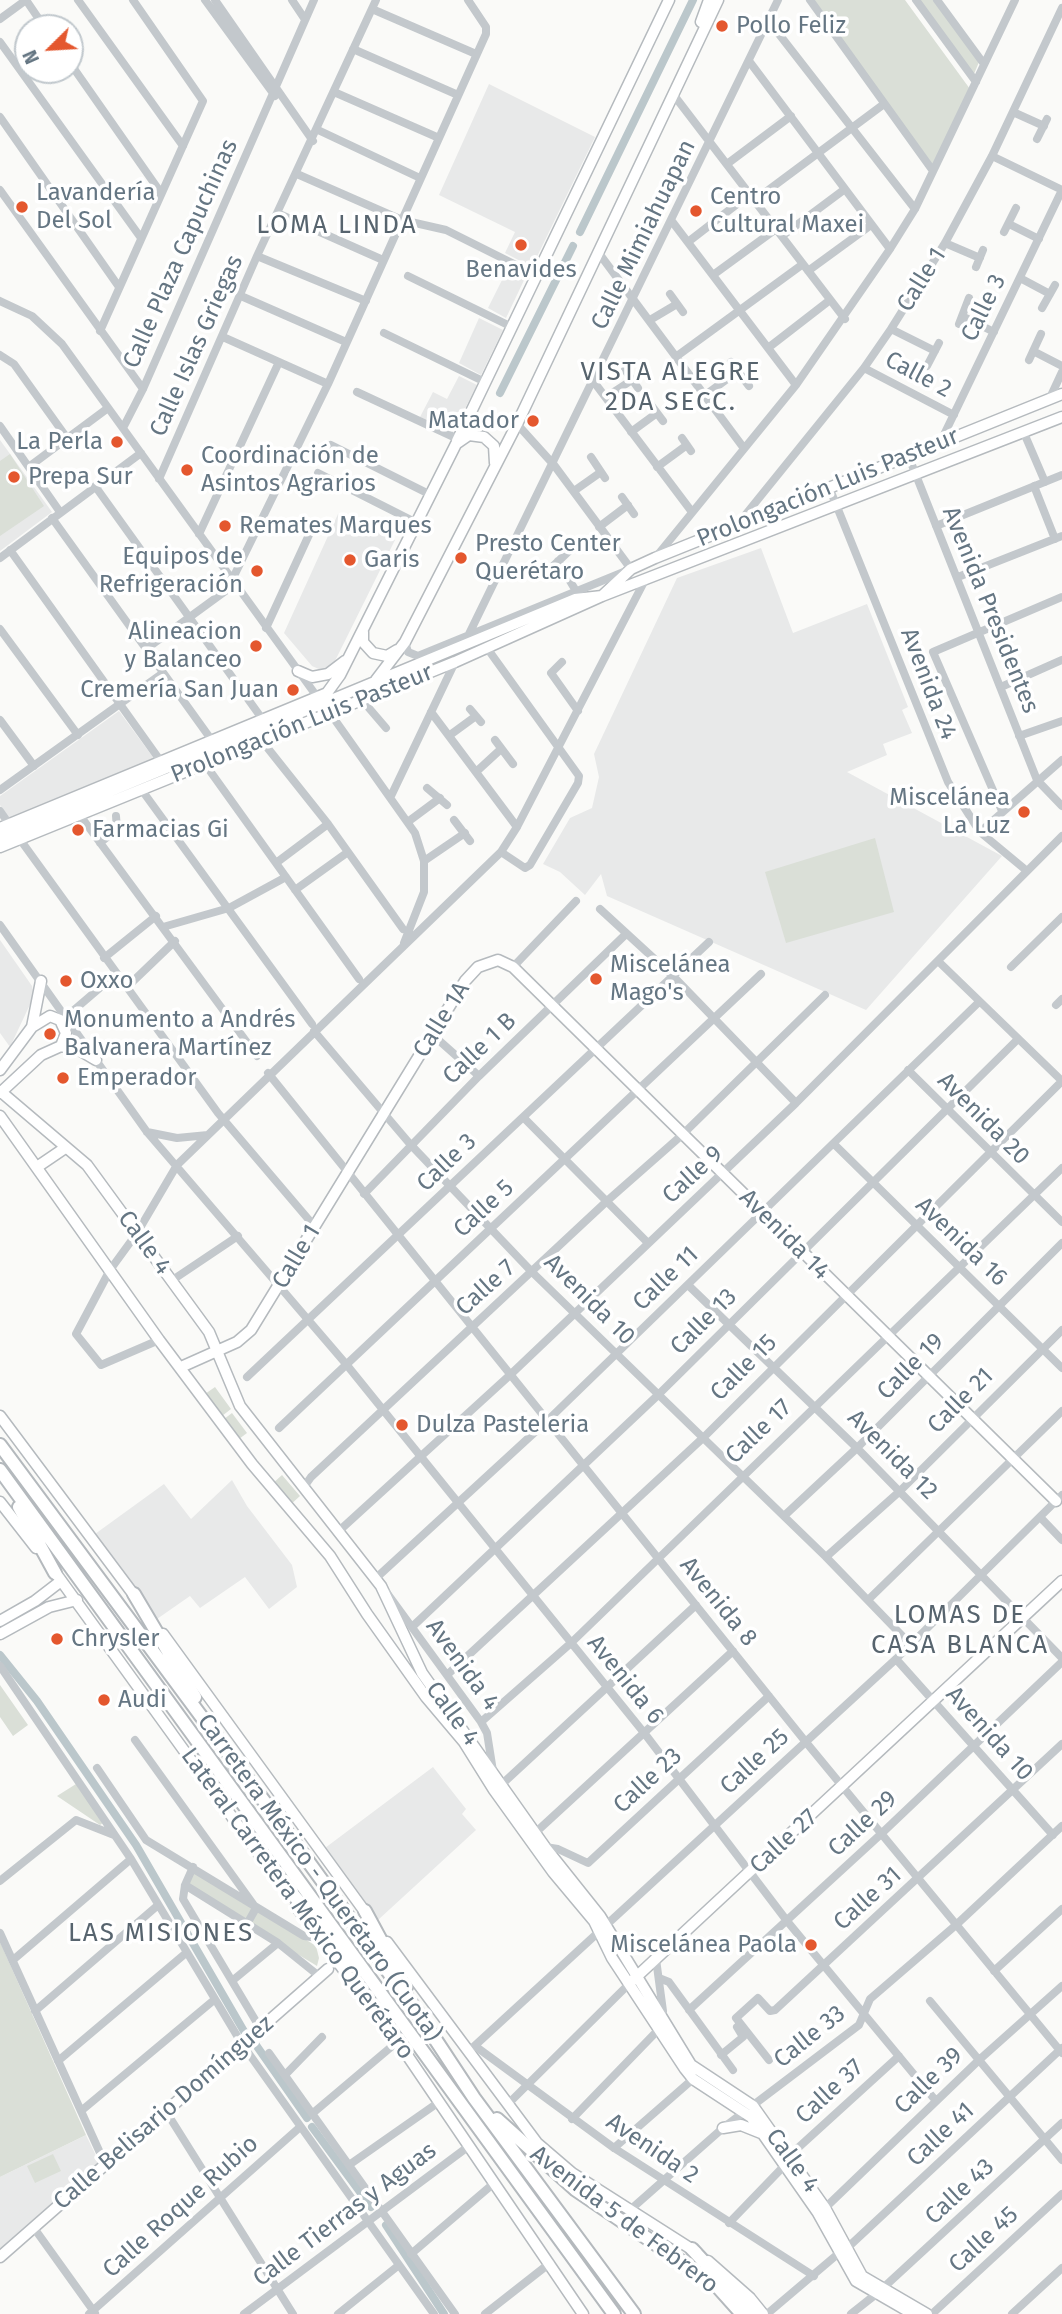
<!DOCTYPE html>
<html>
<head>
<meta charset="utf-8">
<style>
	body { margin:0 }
	#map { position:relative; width:1062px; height:2314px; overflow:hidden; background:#fafaf8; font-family:"Fira Sans",sans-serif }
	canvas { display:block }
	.north { position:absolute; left:14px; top:14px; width:70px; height:70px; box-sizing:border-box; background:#fff; border:2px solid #c1c8cd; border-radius:50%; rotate:246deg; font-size:19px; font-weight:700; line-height:28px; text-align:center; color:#657683 }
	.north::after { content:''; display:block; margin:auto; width:24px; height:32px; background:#e4572e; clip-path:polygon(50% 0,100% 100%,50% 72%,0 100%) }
</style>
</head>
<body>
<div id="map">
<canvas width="1062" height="2314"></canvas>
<div class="north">N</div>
</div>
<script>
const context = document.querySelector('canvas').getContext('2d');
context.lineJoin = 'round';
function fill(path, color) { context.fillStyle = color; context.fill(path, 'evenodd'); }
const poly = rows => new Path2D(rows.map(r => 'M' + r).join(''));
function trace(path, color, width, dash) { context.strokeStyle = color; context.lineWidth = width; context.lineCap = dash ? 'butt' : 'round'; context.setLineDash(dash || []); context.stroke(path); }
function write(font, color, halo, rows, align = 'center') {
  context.font = font + ' "Fira Sans",sans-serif'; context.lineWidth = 7; context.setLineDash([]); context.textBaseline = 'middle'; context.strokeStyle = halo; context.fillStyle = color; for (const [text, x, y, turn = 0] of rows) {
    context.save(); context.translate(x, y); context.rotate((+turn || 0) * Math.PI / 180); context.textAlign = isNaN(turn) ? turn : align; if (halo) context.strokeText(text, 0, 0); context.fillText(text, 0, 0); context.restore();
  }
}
fill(poly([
	[489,84,595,137,532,267,505,253,515,232,439,195],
	[509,266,526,276,506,318,488,308],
	[479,318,503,330,481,375,459,363],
	[459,376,477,385,452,434,420,417,433,392,447,399],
	[0,440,52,512,0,551],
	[338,514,395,540,333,665,321,670,312,666,284,633],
	[761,548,793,633,867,604,908,707,902,710,912,733,883,744,887,755,847,772,1002,856,866,1010,607,896,601,874,585,895,560,872,543,864,570,818,592,808,599,777,594,754,677,578],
	[119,711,155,760,9,818,0,805,0,796],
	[0,940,32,986,34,996,10,1047,0,1033],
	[232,1480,247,1506,292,1565,297,1587,269,1609,245,1577,200,1608,190,1596,157,1619,95,1534,164,1484,191,1519],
	[433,1767,466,1809,462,1814,476,1830,378,1920,325,1848],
	[86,2135,99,2162,0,2251,0,2177]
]), '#e8e9e9');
fill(poly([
	[814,0,905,0,970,89,933,166],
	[920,0,934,0,979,62,974,74],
	[10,454,44,506,0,536,0,461],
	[875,838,894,912,786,943,765,872],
	[215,1387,231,1409,222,1416,205,1394],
	[232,1413,247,1433,239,1439,224,1419],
	[282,1475,300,1496,289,1506,271,1485],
	[0,1685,28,1725,13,1736,0,1717],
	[76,1784,103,1823,100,1825,57,1796],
	[194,1873,253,1909,246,1920,188,1884],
	[257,1909,316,1946,319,1958,317,1966,248,1924],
	[0,1942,86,2135,0,2177],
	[53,2154,61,2171,35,2183,27,2166]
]), '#dadfd7');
trace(poly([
	[580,232,693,0],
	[500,393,573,246],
	[0,1655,37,1701,136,1845,245,2033],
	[256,2045,307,2118],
	[312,2127,371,2207],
	[386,2225,444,2314]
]), '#bbc7cb', 8);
trace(poly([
	[215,1779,242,1760]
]), '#d5d9db', 10, [10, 5]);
const major = poly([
	[701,22,709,0],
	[457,441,669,0],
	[363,632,363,642,373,653,387,656,397,650],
	[298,671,312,677,328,674,345,661],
	[376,680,405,642,517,424,718,0],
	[0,828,327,693,340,675,456,444,469,435,484,437,494,446,495,463],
	[0,837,575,599,602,596,631,569,655,558,1062,394],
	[0,847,455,662,602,596,1062,417],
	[32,1027,50,1016,60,1020,66,1033,61,1046],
	[0,1070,32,1027,41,981],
	[0,1091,87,1165,209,1332,240,1406,381,1586,422,1673,545,1847,600,1916,691,2065,753,2106,825,2208,862,2276,927,2314],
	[0,1093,41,1055,61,1046,79,1050,96,1060],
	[0,1116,159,1340,252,1464,330,1556,367,1614,426,1697,464,1742,494,1790,553,1872,594,1921,612,1958,685,2069,693,2079,751,2117,818,2213,856,2281,913,2314],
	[37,1167,65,1148],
	[181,1367,237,1342,251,1330,465,981,478,967,498,960,513,967,1056,1501],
	[0,1416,137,1599],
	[0,1502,36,1548],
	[52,1568,269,1868],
	[0,1621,35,1601,61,1581],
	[0,1634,49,1607,77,1600],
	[163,1634,368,1916],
	[296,1906,405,2052,583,2314],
	[387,1942,537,2143,572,2173,696,2252],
	[633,1980,1062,1581],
	[723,2128,741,2125,761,2133],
	[0,2257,328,1969],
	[708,2261,750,2298,763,2314]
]);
const highway = poly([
	[0,1445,281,1824,416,2010,474,2098,634,2314],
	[0,1470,614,2314],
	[19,1507,55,1573],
	[134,1594,195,1697],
	[266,1862,351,1964],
	[365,1911,406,1987],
	[497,2119,576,2190,716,2285,742,2314],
	[692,2249,752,2314]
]);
trace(major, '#b5babe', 13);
trace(highway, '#b4b9bd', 16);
trace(poly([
	[26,0,45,28],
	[78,0,183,146],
	[205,0,275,96],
	[215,0,313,141],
	[292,0,304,18],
	[810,0,933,171],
	[916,0,976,82],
	[937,0,984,64],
	[372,9,476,54],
	[0,19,26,0],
	[768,20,915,209],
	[0,42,141,238],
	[353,49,458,95],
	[749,61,890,249],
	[70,63,161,193],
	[334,92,439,138],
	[673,94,845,319],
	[1013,112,1044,126],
	[0,117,119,287],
	[318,130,420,178],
	[1037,139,1047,119],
	[992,156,1062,190],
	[727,164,791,116],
	[297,174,402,220,446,230,536,275],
	[0,190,143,389],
	[755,200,884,104],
	[277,213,383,260],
	[671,220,796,385],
	[1009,224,1039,239],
	[1004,232,1016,208],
	[782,236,845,189],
	[688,242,750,194],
	[945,243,980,258],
	[598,252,743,447],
	[257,256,366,301],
	[976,267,983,250],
	[808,271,871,225],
	[713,275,776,229],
	[408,276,512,327],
	[1020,278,1050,294],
	[670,294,683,312],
	[241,296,346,342],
	[0,301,32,316,62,344,318,698],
	[1042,308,1055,285],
	[962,316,994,332],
	[650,320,677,304],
	[959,324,969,298],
	[891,329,935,351],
	[100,331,203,101,133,0],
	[384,333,485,382],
	[223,337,328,384],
	[768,348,830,300],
	[1033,351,1062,366],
	[0,355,14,364,67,438],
	[677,356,803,264],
	[1029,360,1041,334],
	[731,362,749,386],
	[927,366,939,343],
	[864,368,954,415],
	[625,370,638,388],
	[594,382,692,512],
	[357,392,458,439],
	[704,396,738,371],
	[606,397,632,380],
	[1049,400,1062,372],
	[651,405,663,421],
	[0,426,60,512],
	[123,428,143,389,314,0],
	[631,432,657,413],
	[1024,433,1045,482],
	[682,438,691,451],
	[941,441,1062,190],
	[331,445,431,495],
	[908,455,1037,780,1062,806],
	[591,457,605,478],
	[30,466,108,408],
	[657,467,687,445],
	[318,473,417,523],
	[159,479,257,256,376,0],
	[95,486,263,720],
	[1034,486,1055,539],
	[829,487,948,782,980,832,1027,871],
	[574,491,601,472],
	[622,497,634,514],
	[52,518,213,742],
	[738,524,864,368,891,329,945,243,992,156,1062,8],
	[936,526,1062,475],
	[599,527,628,505],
	[199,534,279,362],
	[10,550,162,763],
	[656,557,796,385,890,249,915,209,1015,0],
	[0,558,141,453],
	[558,561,576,591],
	[550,569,569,551],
	[958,577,1062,536],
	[232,580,328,384,486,34,486,27,468,0],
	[266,628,314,524],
	[0,629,78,735],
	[468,636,778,0],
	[405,642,408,652,418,656,631,569,554,465,517,424],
	[487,648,579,776,578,783,530,865,525,868,501,852],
	[146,649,235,584],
	[562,662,551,673,578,711],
	[1001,687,1062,660],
	[362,700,386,728],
	[470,709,481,722],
	[431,712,517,827],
	[330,713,415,833,424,861,424,892,404,943],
	[0,720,34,766],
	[450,735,476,716],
	[1019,736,1062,721],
	[495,740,513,764],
	[262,741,328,824,403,929],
	[210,771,359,979],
	[476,772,501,749],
	[427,788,447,805],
	[141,789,312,1024],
	[0,790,163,673],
	[391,796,455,662],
	[0,811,9,824],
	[1002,811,933,652,1062,597],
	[79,814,257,1056],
	[454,820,470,841],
	[409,821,440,798],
	[980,832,1062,760],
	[19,838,218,1113,315,1227],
	[100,843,117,829,116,816],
	[424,861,465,833],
	[276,863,328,824],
	[295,890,348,852],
	[600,909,673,976,796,1103],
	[0,925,147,1132,346,1364,645,1734,787,1921,936,2101],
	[163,927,229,908,286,877],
	[104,958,156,916],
	[938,961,1062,1081],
	[513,967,576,901],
	[1011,967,1062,917],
	[127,987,175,941],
	[1056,1005,1062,999],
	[67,1016,116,974],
	[314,1031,410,1144,532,1272,826,1557,911,1645],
	[434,1036,479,1076],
	[908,1070,1062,1222],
	[268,1073,805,1741,1062,2053],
	[523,1117,648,1243],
	[147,1132,177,1138,208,1135],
	[834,1144,1062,1368],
	[364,1194,479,1076,626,934],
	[171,1281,238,1236],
	[688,1285,857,1448,1062,1658],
	[159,1340,101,1365,76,1334,110,1270,137,1233,177,1165,501,852,517,827,644,582],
	[247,1377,709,942],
	[279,1428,761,974],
	[304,1487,311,1477,607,1201,682,1135,825,995],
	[784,1516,857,1448,1062,1243],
	[1040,1517,1062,1540],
	[340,1530,510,1375,796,1103,1062,836],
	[826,1557,900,1491,1062,1330],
	[375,1579,547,1421,979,1002],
	[387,1593,481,1722,487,1733,493,1771],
	[868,1600,1062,1411],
	[412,1627,658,1395,1018,1039],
	[896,1659,1053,1835],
	[0,1666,131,1859,242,2044,434,2314],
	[447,1675,704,1437,1062,1081],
	[481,1722,571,1643,1062,1168],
	[135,1740,256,1908,247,1924],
	[97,1768,146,1840,304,1936,318,1938],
	[501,1785,696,1605],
	[535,1833,733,1651],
	[545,1847,558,1849,588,1863,769,1696],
	[193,1867,185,1885,183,1899,260,2028],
	[0,1881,76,1820,114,1835],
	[185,1885,278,1943,319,1976],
	[0,1933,106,2166],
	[656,1959,663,2011],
	[13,1960,131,1859],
	[994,1971,1062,1909],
	[659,1978,669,1982,733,2070],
	[232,1981,278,1943],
	[930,2001,1062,2160],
	[689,2010,881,1834,1062,1662],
	[35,2011,157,1906],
	[736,2018,758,1998,770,2011,775,2010,1062,1744],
	[736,2018,769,2060],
	[475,2046,614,2148,814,2276],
	[469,2051,896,1659,1062,1495],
	[269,2053,455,2314],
	[721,2055,743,2037,737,2027],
	[58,2061,186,1953],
	[286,2074,322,2037],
	[508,2104,630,1983],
	[81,2111,214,2000],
	[167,2113,293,2314],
	[313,2113,397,2042],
	[572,2119,660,2028],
	[614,2148,693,2079],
	[788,2157,899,2056],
	[349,2165,439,2102],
	[825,2208,979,2060,1062,1986],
	[630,2210,723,2128,859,2025,870,1999,956,1925,1062,1826],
	[729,2223,784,2166],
	[34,2228,95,2313],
	[845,2250,1062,2048],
	[411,2254,493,2184],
	[883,2288,1062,2123],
	[89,2314,299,2128],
	[244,2314,469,2146],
	[338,2314,399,2265],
	[485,2314,550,2263],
	[767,2314,839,2253],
	[851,2314,875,2295],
	[932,2314,1062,2194],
	[1012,2314,1062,2268]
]), '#c3c8cc', 8);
trace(major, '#fff', 10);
trace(highway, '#fff', 12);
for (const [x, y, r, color] of [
	[722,26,7,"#e4572e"],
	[22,207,7,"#e4572e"],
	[696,211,7,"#e4572e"],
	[521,245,7,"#e4572e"],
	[533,421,7,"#e4572e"],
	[117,442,7,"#e4572e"],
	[187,470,7,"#e4572e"],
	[14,477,7,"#e4572e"],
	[225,526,7,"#e4572e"],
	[461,558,7,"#e4572e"],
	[350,560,7,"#e4572e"],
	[257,571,7,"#e4572e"],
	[256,646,7,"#e4572e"],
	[293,690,7,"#e4572e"],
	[1024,812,7,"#e4572e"],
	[78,830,7,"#e4572e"],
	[596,979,7,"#e4572e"],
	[66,981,7,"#e4572e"],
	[50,1034,7,"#e4572e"],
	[63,1078,7,"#e4572e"],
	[402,1425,7,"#e4572e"],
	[57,1639,7,"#e4572e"],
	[104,1700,7,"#e4572e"],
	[811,1945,7,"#e4572e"]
]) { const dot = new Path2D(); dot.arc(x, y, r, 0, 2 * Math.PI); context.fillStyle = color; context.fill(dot); trace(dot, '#fff', 2.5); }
write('24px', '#657683', '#fff', [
	["Pollo Feliz",736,26],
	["Lavandería",36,193],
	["Del Sol",36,221],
	["Centro",710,197],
	["Cultural Maxei",710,225],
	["Benavides",521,270,"center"],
	["Matador",519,421,"right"],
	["La Perla",103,442,"right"],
	["Coordinación de",201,456],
	["Asintos Agrarios",201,484],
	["Prepa Sur",28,477],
	["Remates Marques",239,526],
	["Presto Center",475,544],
	["Querétaro",475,572],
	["Equipos de",243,557,"right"],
	["Refrigeración",243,585,"right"],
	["Garis",364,560],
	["Alineacion",242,632,"right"],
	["y Balanceo",242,660,"right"],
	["Cremería San Juan",279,690,"right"],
	["Miscelánea",1010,798,"right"],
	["La Luz",1010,826,"right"],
	["Farmacias Gi",92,830],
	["Miscelánea",610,965],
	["Mago's",610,993],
	["Oxxo",80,981],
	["Monumento a Andrés",64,1020],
	["Balvanera Martínez",64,1048],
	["Emperador",77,1078],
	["Dulza Pasteleria",416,1425],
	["Chrysler",71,1639],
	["Audi",118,1700],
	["Miscelánea Paola",797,1945,"right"]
], 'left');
write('24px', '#657683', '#fff', [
	["Calle Mimiahuapan",644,235,-64],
	["Calle Plaza Capuchinas",181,254,-66],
	["Calle 1",922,280,-58],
	["Calle 3",984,308,-64],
	["Calle Islas Griegas",197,346,-66],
	["Calle 2",918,375,28],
	["Prolongación Luis Pasteur",828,488,-22],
	["Avenida Presidentes",990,610,68],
	["Avenida 24",928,684,69],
	["Prolongación Luis Pasteur",302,724,-22],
	["Calle 1A",442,1020,-58],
	["Calle 1 B",480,1049,-44],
	["Avenida 20",983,1119,45],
	["Calle 3",447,1163,-44],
	["Calle 9",693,1175,-43],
	["Calle 5",484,1209,-43],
	["Avenida 14",784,1235,45],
	["Avenida 16",961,1242,44],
	["Calle 4",144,1243,54],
	["Calle 1",297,1257,-59],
	["Calle 11",666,1279,-44],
	["Calle 7",486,1288,-42],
	["Avenida 10",589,1300,45],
	["Calle 13",704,1322,-45],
	["Calle 19",911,1367,-45],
	["Calle 15",744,1368,-45],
	["Calle 21",961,1401,-45],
	["Calle 17",759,1432,-44],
	["Avenida 12",892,1455,45],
	["Avenida 8",718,1602,51],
	["Avenida 4",462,1665,54],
	["Avenida 6",625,1680,51],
	["Calle 4",452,1714,54],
	["Avenida 10",989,1734,48],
	["Calle 25",755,1762,-43],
	["Calle 23",648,1781,-43],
	["Calle 29",863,1824,-43],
	["Calle 27",784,1842,-43],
	["Carretera México - Querétaro (Cuota)",319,1878,54],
	["Calle 31",868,1899,-42],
	["Lateral Carretera México Querétaro",297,1904,54],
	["Calle 33",810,2037,-39],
	["Calle 39",929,2081,-44],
	["Calle 37",830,2092,-43],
	["Calle Belisario Domínguez",164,2113,-41],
	["Calle 41",941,2135,-43],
	["Avenida 2",652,2149,34],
	["Calle 4",792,2161,54],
	["Calle 43",960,2192,-43],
	["Calle Roque Rubio",181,2207,-42],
	["Calle Tierras y Aguas",345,2215,-37],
	["Avenida 5 de Febrero",624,2220,37],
	["Calle 45",984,2240,-43]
]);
context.letterSpacing = '2px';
write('26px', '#57646e', '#fff', [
	["LOMA LINDA",337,226],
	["VISTA ALEGRE",671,373],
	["2DA SECC.",671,403],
	["LOMAS DE",960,1616],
	["CASA BLANCA",960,1646],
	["LAS MISIONES",161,1934]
]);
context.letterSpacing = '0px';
</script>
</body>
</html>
